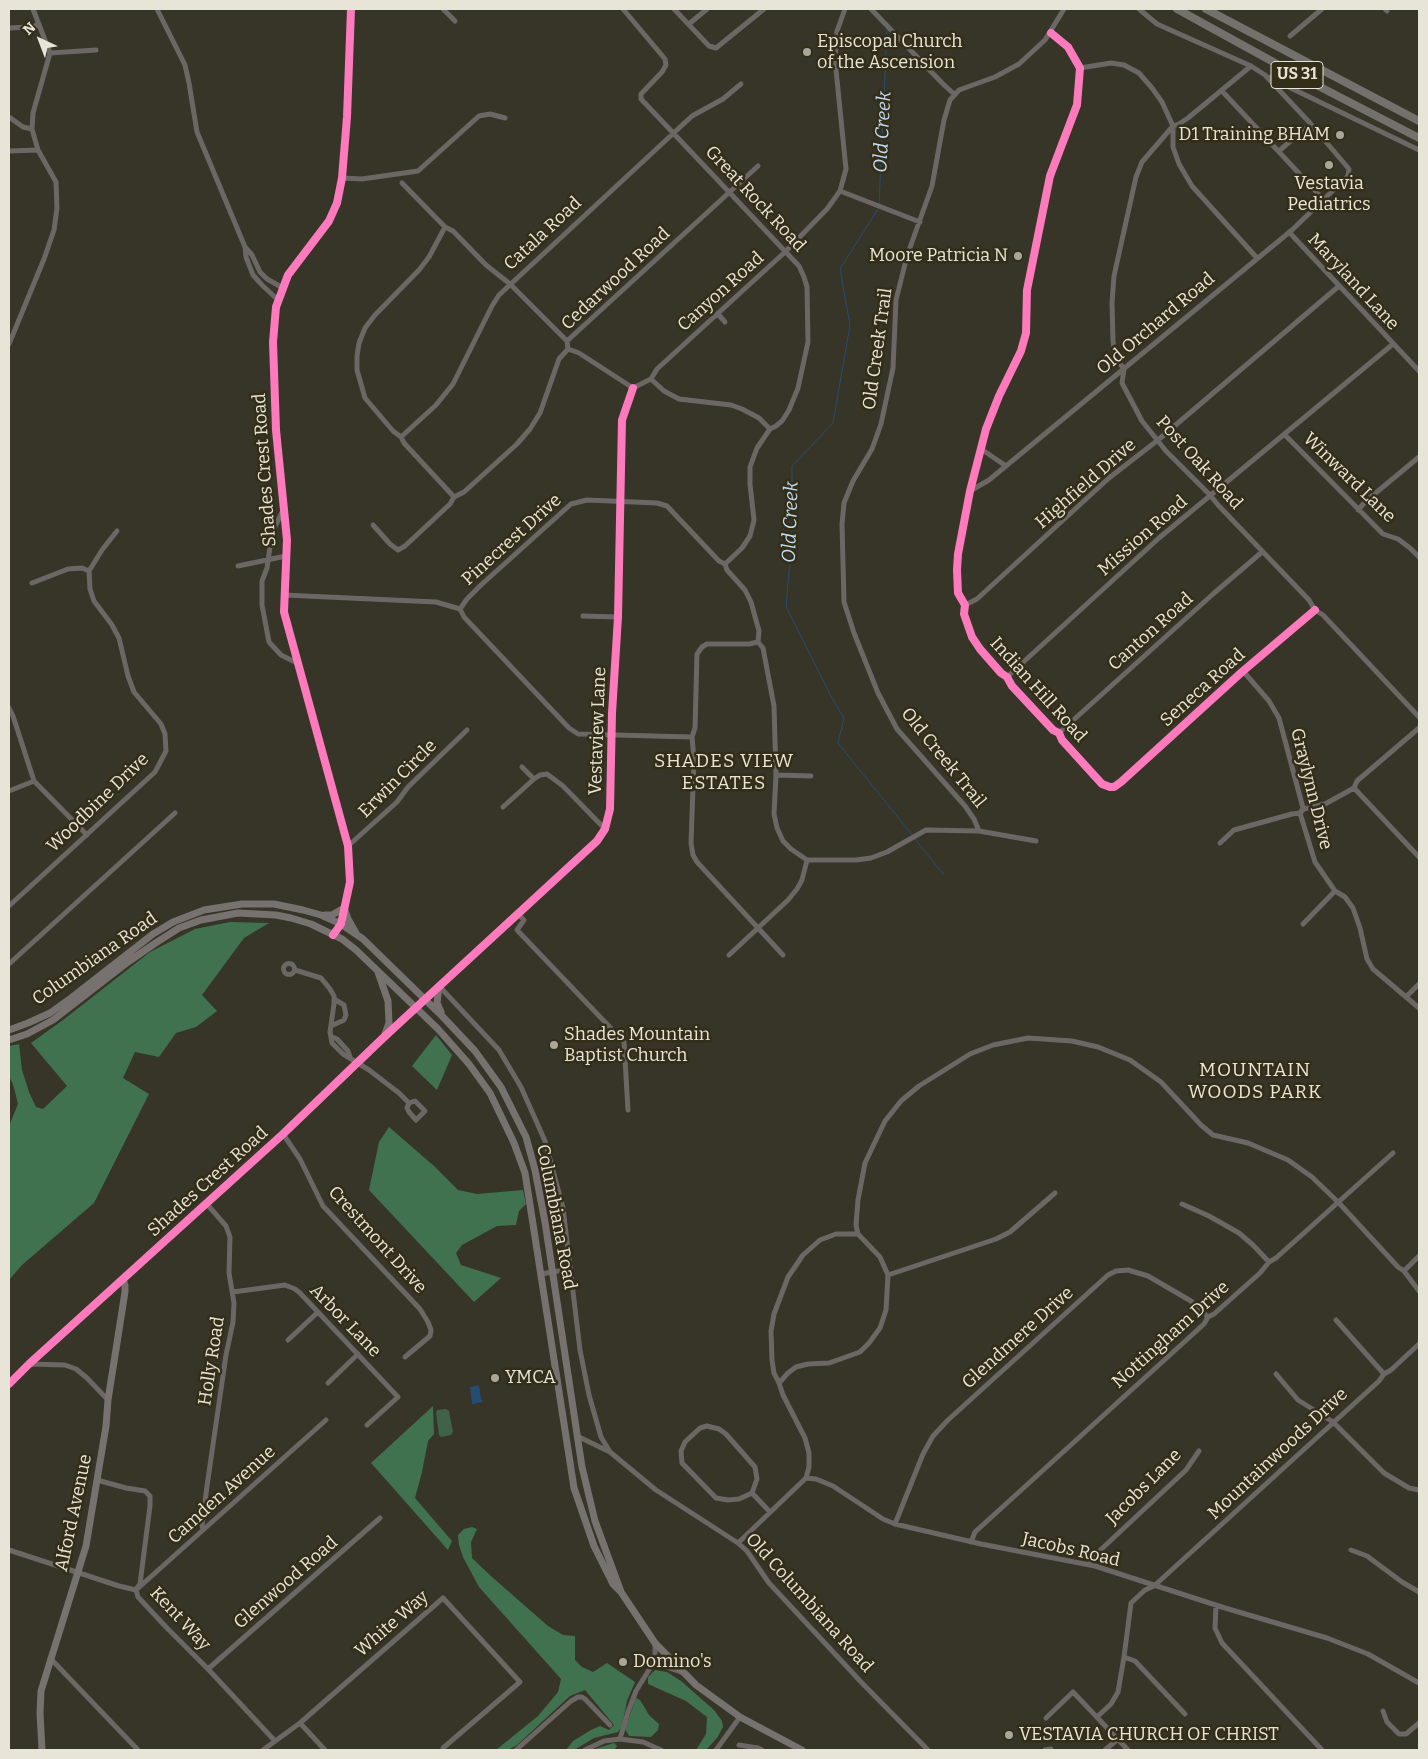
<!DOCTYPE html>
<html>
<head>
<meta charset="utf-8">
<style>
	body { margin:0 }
	#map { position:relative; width:1428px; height:1759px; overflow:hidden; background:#373428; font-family:Bitter,serif }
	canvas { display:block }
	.frame { position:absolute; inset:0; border:10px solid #e8e5d8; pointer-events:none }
	.north { position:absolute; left:15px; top:15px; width:50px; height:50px; -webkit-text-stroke:4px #332e18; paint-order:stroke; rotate:317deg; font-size:14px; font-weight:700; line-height:20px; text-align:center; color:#e8e5d8 }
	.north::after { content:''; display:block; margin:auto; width:18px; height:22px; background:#e8e5d8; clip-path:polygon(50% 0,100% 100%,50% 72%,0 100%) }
</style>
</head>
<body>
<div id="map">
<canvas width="1428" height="1759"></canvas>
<div class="frame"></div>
<div class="north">N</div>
</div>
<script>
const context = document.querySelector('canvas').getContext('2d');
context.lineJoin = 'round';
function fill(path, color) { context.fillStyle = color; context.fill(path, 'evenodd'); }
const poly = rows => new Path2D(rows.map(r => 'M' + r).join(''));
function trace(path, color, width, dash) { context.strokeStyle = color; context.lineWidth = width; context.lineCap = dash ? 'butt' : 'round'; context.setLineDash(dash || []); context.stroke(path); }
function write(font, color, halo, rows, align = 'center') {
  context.font = font + ' Bitter,serif'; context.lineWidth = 5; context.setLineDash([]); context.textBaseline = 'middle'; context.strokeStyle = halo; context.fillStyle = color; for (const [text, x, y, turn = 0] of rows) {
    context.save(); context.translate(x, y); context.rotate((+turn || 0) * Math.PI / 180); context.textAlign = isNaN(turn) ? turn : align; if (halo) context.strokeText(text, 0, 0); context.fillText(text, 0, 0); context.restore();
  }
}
fill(poly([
	[446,1409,449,1411,453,1432,451,1435,441,1437,439,1435,436,1413,437,1410]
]), '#406249');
fill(poly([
	[230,922,269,923,244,938,202,995,217,1011,196,1027,176,1033,159,1057,135,1052,123,1078,149,1094,94,1203,22,1265,9,1280,9,1126,18,1104,13,1084,9,1077,9,1046,19,1044,22,1070,29,1092,36,1107,43,1109,67,1086,31,1043,63,1020,150,952,195,929],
	[436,1035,452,1055,437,1090,412,1066],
	[389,1127,434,1166,458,1190,477,1194,523,1190,526,1204,519,1211,516,1225,497,1226,462,1245,456,1253,461,1265,501,1278,474,1302,369,1190,379,1142],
	[433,1406,434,1434,428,1441,422,1472,415,1498,452,1541,448,1550,371,1463],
	[472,1527,477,1529,471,1542,472,1558,492,1577,548,1626,563,1635,575,1636,575,1660,582,1667,593,1672,607,1663,635,1682,627,1701,622,1726,618,1732,594,1738,574,1750,566,1750,573,1741,591,1730,600,1726,609,1730,614,1725,585,1690,570,1696,517,1745,508,1750,496,1750,538,1716,558,1692,561,1679,479,1587,463,1557,459,1545,458,1535,464,1529],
	[655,1670,667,1672,681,1681,714,1710,722,1721,723,1727,717,1738,706,1750,696,1750,706,1734,707,1717,686,1701,648,1684,648,1677],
	[636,1698,640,1700,649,1715,659,1724,658,1730,651,1737,629,1736,625,1729],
	[614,1743,617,1746,614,1750,592,1750]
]), '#407250');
fill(poly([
	[479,1385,481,1399,483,1402,472,1404,470,1387]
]), '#254d72');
trace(poly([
	[879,205,887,29],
	[878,209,840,269,850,325,833,423,792,466,792,534,786,607,832,698,844,718,838,743,913,836],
	[915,839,944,875]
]), '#254d72', 1);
trace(poly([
	[157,9,185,65,189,83,197,132,245,247],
	[443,9,455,21],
	[623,9,665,59,666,65,662,72,641,94,641,99,799,266,804,277,807,287,808,342,798,388,789,410,782,421,776,426,770,429,757,448,750,467,750,484,754,520,750,536,742,548,725,564],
	[674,9,709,46,716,48,764,9],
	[871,9,943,84,954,94],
	[1385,9,1387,11],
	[689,24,707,9],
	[9,28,31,27,39,24],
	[1051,33,1068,47,1080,68,1077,105,1050,176,1027,290,1026,333,1021,351,999,396,986,429,970,491,958,554,957,570,958,593,965,605,964,614,972,637,980,649,1001,673,1007,677,1012,686,1053,730,1059,733,1062,740,1102,784,1110,787,1114,787,1121,782,1243,671,1315,610],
	[1290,36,1322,9],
	[50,53,96,50],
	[1251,66,1188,118,1179,124,1173,126,1142,162,1136,177,1114,276,1112,303,1113,341,1115,357,1124,369,1122,383,1142,421,1166,451,1210,495,1218,505,1309,600,1315,610,1323,615,1419,717],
	[1080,68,1111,63,1124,65,1139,73,1152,88,1162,102,1173,126,1173,147,1179,164,1192,186,1257,258],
	[1268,77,1419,150],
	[1222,91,1323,199],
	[9,117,23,127,32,129],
	[9,151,38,150],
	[1279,151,1304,129],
	[342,178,362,179,418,171,479,116,490,114,505,118],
	[402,183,445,227,453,231,486,265,510,284,567,341],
	[840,191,920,222],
	[445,227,429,257,419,270,375,315,365,328,359,343,357,356,357,370,365,398,393,431,401,437,404,443,454,497],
	[1289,232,1419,371],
	[279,301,262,285,253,275,246,257,245,247,252,255,260,272,267,279,283,288],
	[718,314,725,322],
	[9,344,44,259,54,230,57,208,56,182,38,150,32,129,33,113,50,53,33,9],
	[568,349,579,353,633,388],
	[651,379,664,391,679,399,731,405,742,409,759,418,770,429],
	[633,388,651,379,657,369,785,252,827,209,840,191,846,169,835,60,837,31,845,9],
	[1285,435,1379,530,1383,534,1398,539,1410,548,1419,557],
	[401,437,436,405,453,384,492,306,499,295,692,116,723,99,741,84],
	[981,449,1006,466],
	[970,491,989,480,1292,230,1348,176,1349,169,1310,123,1265,75,1251,66,1157,24,1139,9],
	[283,510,272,533,267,568,262,581,262,605,269,642,281,655,297,663],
	[1358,510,1366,501,1419,457],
	[373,525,390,544,398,550,405,546,450,504,454,497,464,492,517,444,530,429,540,413,559,359,568,349,567,341,758,166],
	[238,566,286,556],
	[89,571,102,550,117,531],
	[32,583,68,569,82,568,89,571],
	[284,595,436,602,460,609,464,617,569,728,578,734,692,737],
	[965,605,977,599,1109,478,1158,440,1339,286],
	[460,609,467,599,481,585,571,504,587,500,657,503,667,506,719,561,725,564,727,570,745,590,751,602,759,631,758,642,763,648,774,706,776,775,774,814,777,828,783,841,791,849,807,860,856,860,871,858,887,852,926,830,979,831,1036,841],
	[583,616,618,617],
	[758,642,749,644,707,644,702,647,697,654,695,728,692,737,694,759,691,843,693,855,697,862,783,955],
	[1243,671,1269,701,1279,718,1303,808,1300,813,1315,862,1335,891,1345,897,1353,908,1360,928,1367,959,1373,969,1419,1008],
	[1007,677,1159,538,1393,344],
	[9,708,13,716,34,781,87,835],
	[1059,733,1213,594,1262,552],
	[522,767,534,779],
	[776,775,811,776],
	[1354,788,1419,857],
	[9,791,34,781],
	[503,807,534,779,540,775,547,774,563,786,605,829],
	[979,831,974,819,965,806,897,729,878,693,854,633,844,602,842,524,844,503,853,481,872,449,881,424,893,368,896,300,907,256,932,186,944,120,950,100,959,90,995,77,1019,64,1045,40,1064,9],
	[1220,843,1234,830,1292,814,1300,813,1304,809,1325,804,1354,788,1357,781,1419,728],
	[348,846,397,802,408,787,467,730],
	[9,906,155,772,166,751,165,734,161,724,134,692,128,676,119,638,112,625,94,601,90,589,89,571],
	[517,913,524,920,517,930,624,1042,628,1110],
	[1303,924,1335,891],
	[333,935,341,924,350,882,348,846,284,612,287,540,276,430,273,342,276,307,288,275,329,221,337,203,342,178,347,117,351,9],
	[729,955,788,900,797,889,802,880,807,860],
	'283.5 969a5.5 5.5 0 1 1 11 0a5.5 5.5 0 1 1-11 0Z',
	[9,964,175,813],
	[295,970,321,978,330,989,334,996,334,1004,330,1032,332,1043,343,1054,369,1070,399,1093,409,1103,407,1108,409,1112,416,1120,425,1111,415,1101,409,1103],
	[439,986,499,1050,521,1087,545,1141,563,1208,580,1350,589,1395,601,1437,610,1452,656,1490,738,1543,747,1551,769,1583,862,1683,928,1750],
	[1407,996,1419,984],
	[425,999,597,841,605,829,610,809,612,713,618,617,622,420,633,388],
	[331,1026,344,1020,346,1015,344,1005,334,999],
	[332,1037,337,1039,348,1051,350,1057],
	[283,1134,300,1159,323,1206,420,1309,428,1322,431,1330,430,1336,405,1357],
	[1182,1204,1209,1216,1239,1233,1253,1245,1269,1262],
	[858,1234,856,1225,858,1200,865,1163,885,1121,901,1101,919,1086,970,1054,993,1045,1028,1038,1072,1041,1098,1047,1130,1060,1161,1082,1201,1125,1213,1135,1248,1143,1288,1160,1312,1177,1339,1203,1398,1267,1404,1271,1419,1291],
	[1404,1271,1419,1256],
	[541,1274,570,1269],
	[888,1275,996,1239,1010,1232,1055,1193],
	[233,1292,285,1285,295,1289,300,1293,398,1397,367,1425],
	[1336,1320,1384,1374],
	[288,1340,318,1312],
	[29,1364,65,1365,76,1369,87,1378,108,1400],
	[1276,1374,1298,1400,1333,1422,1384,1473,1409,1488,1419,1490],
	[328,1383,358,1354],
	[779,1383,774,1373,772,1360,771,1331,774,1314,788,1277,803,1255,820,1240,836,1234,858,1234,880,1257,888,1275,886,1310,880,1328,869,1343,860,1352,829,1363,808,1364,796,1367,788,1373,779,1383,783,1395,805,1438,809,1453,809,1467,806,1478],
	[9,1384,29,1364,123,1279],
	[707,1426,719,1429,726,1434,755,1467,757,1479,752,1493,739,1499,728,1500,716,1498,682,1463,681,1451,685,1442,700,1428,707,1426],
	[577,1436,610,1452],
	[97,1480,126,1488,145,1491,150,1496,150,1506,140,1584,137,1588],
	[752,1493,770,1512],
	[895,1524,923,1454,933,1436,948,1420,1108,1275,1116,1271,1128,1270,1148,1276,1191,1301,1208,1317],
	[203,1530,202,1525,207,1486,226,1355,233,1322,234,1303,229,1273,230,1237,226,1226,206,1203],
	[971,1542,975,1532,1204,1324,1208,1317,1214,1314,1260,1273,1269,1262,1276,1258,1393,1153],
	[738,1543,806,1478,816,1479,833,1486,883,1519,895,1524,981,1544,1095,1566,1225,1608,1327,1638,1368,1654,1419,1683],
	[9,1550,119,1586,136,1590],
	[1351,1550,1367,1556,1402,1582,1419,1592],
	[1089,1564,1093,1557,1186,1470,1199,1451],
	[136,1590,326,1420],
	[136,1590,138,1597,166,1627,208,1669,275,1741],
	[1216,1605,1215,1628,1222,1643,1322,1750],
	[1124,1657,1135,1661,1185,1714],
	[50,1658,138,1750],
	[653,1665,660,1665,681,1672],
	[208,1669,380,1518],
	[1383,1711,1387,1722,1399,1734,1406,1734,1419,1723],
	[1097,1717,1111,1704,1118,1692,1124,1657,1131,1603,1145,1590,1154,1586,1379,1381,1384,1374,1391,1370,1419,1344],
	[1046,1718,1073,1692,1128,1750],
	[300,1723,325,1750],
	[620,1739,628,1712,636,1691,655,1660,655,1643],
	[739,1745,758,1748,762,1750],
	[263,1750,300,1723,443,1598,520,1682,443,1748],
	[516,1750,571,1701,578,1697,582,1697,585,1699,610,1725],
	[585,1750,604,1741,620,1739,643,1742,661,1750],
	[716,1750,740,1717],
	[1045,1750,1051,1749],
	[1105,1750,1118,1739]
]), '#6c6765', 5);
trace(poly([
	[325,915,332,915,344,908,348,919,356,933],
	[378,972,388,1001,389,1023,385,1034],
	[439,986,437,1003,441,1012],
	[9,1030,28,1023,50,1013,71,998,153,934,173,922,204,910,242,904,274,904,303,910,321,915,341,924,363,939,443,1017,475,1051,501,1087,526,1137,535,1170,545,1222,582,1467,595,1521,621,1592],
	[9,1040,27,1034,53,1020,128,962,154,944,179,928,201,920,238,913,276,915,291,918,311,924,342,939,356,950,438,1029,469,1064,490,1093,514,1143,525,1173,528,1192,574,1488,594,1546,613,1584,621,1592,655,1643,696,1685,740,1717,802,1750],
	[42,1750,40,1713,41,1691,86,1546,106,1426,108,1400,125,1292,125,1285,123,1279,283,1134,425,999]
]), '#77716f', 7);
trace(poly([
	[1177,9,1297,75,1419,138],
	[1206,9,1419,121]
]), '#74706c', 8);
trace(poly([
	[1051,33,1068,47,1080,68,1077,105,1050,176,1027,290,1026,333,1021,351,999,396,986,429,970,491,958,554,957,570,958,593,965,605,964,614,972,637,980,649,1001,673,1007,677,1012,686,1053,730,1059,733,1062,740,1102,784,1110,787,1114,787,1121,782,1243,671,1315,610],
	[333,935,341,924,350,882,348,846,284,612,287,540,276,430,273,342,276,307,288,275,329,221,337,203,342,178,347,117,351,9],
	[9,1384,29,1364,283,1134,383,1038,597,841,605,829,610,809,612,713,618,617,622,420,633,388]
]), '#fd7abc', 8);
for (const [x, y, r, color] of [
	[807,52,5,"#aaa79a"],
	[1340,135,5,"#aaa79a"],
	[1329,165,5,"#aaa79a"],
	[1018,256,5,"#aaa79a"],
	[554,1045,5,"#aaa79a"],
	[495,1378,5,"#aaa79a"],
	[623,1662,5,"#aaa79a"],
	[1009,1735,5,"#aaa79a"]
]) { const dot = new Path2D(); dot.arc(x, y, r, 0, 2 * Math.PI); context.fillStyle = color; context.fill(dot); trace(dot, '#332e18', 2); }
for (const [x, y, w] of [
	[1297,75,52]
]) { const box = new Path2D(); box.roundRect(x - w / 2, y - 13.5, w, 27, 4); context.fillStyle = '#332e18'; context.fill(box); trace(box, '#e8e5d8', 1); }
write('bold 16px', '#e8e5d8', null, [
	["US 31",1297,75]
]);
write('18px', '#e8e5d8', '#332e18', [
	["Episcopal Church",817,42],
	["of the Ascension",817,63],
	["D1 Training BHAM",1330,135,"right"],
	["Vestavia",1329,184,"center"],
	["Pediatrics",1329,205,"center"],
	["Moore Patricia N",1008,256,"right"],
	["Shades Mountain",564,1035],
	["Baptist Church",564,1056],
	["YMCA",505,1378],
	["Domino's",633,1662],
	["VESTAVIA CHURCH OF CHRIST",1019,1735]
], 'left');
write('18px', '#e8e5d8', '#332e18', [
	["Great Rock Road",755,199,47],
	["Catala Road",543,234,-43],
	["Cedarwood Road",616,279,-43],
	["Maryland Lane",1353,282,47],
	["Canyon Road",721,292,-42],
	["Old Orchard Road",1156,324,-40],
	["Old Creek Trail",878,349,-82],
	["Post Oak Road",1199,463,48],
	["Shades Crest Road",265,470,-94],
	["Winward Lane",1349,478,44],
	["Highfield Drive",1086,484,-41],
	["Mission Road",1143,536,-41],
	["Pinecrest Drive",512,540,-42],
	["Canton Road",1151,632,-42],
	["Seneca Road",1203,688,-42],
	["Indian Hill Road",1038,690,48],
	["Vestaview Lane",598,731,-88],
	["Old Creek Trail",943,758,51],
	["Erwin Circle",398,779,-45],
	["Graylynn Drive",1311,789,76],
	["Woodbine Drive",98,803,-44],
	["Columbiana Road",95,959,-35],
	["Shades Crest Road",208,1182,-42],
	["Columbiana Road",556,1217,79],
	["Crestmont Drive",377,1240,48],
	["Arbor Lane",345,1321,46],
	["Nottingham Drive",1171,1335,-42],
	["Glendmere Drive",1018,1338,-42],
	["Holly Road",212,1361,-81],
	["Mountainwoods Drive",1278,1454,-43],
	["Jacobs Lane",1144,1487,-45],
	["Camden Avenue",222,1495,-42],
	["Alford Avenue",74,1513,-78],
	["Jacobs Road",1071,1550,13],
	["Glenwood Road",286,1583,-41],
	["Old Columbiana Road",809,1603,48],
	["Kent Way",180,1619,47],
	["White Way",392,1624,-41]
]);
write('italic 19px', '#c1daf5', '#332e18', [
	["Old Creek",883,132,-87],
	["Old Creek",791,522,-88]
]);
context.letterSpacing = '1px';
write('19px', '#e8e5d8', '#332e18', [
	["SHADES VIEW",724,762],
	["ESTATES",724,784],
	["MOUNTAIN",1255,1071],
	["WOODS PARK",1255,1093]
]);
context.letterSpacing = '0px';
</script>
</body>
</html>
